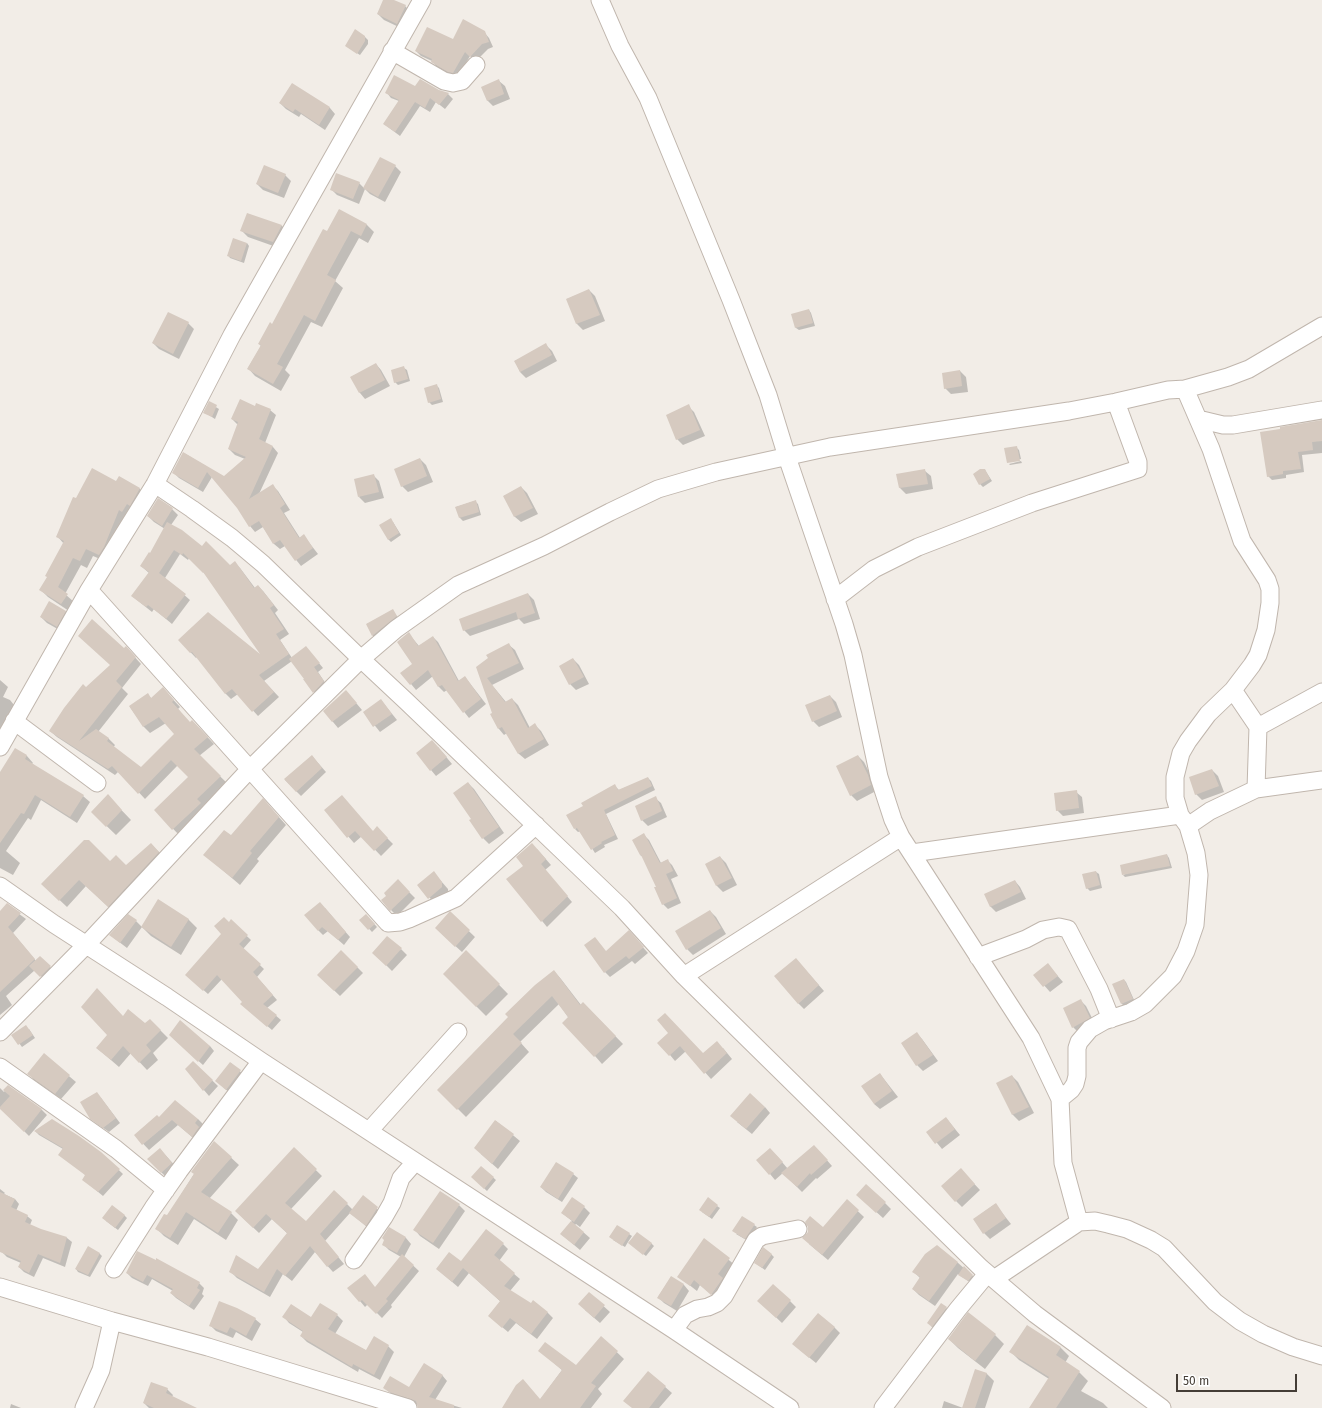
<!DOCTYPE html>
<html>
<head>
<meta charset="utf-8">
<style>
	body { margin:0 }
	#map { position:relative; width:1322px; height:1408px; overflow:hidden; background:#f2ede7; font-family:"Fira Sans",sans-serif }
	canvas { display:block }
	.scale { position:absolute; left:1176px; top:1374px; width:121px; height:18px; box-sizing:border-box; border:2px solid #443d36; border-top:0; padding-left:5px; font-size:12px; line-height:14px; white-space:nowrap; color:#443d36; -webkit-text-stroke:3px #fff; paint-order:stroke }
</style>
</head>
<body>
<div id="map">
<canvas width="1322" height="1408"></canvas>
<div class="scale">50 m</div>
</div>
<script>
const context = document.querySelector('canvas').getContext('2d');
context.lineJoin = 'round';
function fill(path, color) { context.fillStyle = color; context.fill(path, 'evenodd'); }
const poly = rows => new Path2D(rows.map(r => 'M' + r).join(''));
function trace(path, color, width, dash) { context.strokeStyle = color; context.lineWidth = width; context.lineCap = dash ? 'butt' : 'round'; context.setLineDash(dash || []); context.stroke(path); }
fill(poly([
	[384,0,392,0,405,6,411,12,403,29,384,20,378,14],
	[484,32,489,38,493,47,488,49,476,61,470,56,458,77,454,76,437,67,432,61,421,56,416,51],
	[365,37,368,40,368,44,360,55,349,48],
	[499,81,505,86,510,99,493,106,487,100],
	[292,84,330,108,335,114,325,130,301,114,299,117,286,109,280,103],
	[416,87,439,91,448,94,453,99,445,109,436,102,430,112,420,106,400,136,384,124,399,101,391,98,387,93],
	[395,166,401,172,385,202,370,194,365,189,359,204,337,195,331,189,359,183,364,188],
	[285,175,291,181,284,198,263,190,257,184],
	[339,210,367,225,374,232,368,243,359,238,335,281,343,288,322,327,311,322,285,370,290,375,281,391,255,376,248,368,261,346,259,344,273,325,328,233],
	[248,214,282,226,288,232,279,248,248,237,242,231],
	[247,243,249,246,244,263,230,258,228,255],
	[589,290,595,296,605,321,583,330,577,324,567,299],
	[809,310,811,313,815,326,799,330,796,328,792,315],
	[188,323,194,329,179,359,159,349,153,343],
	[546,345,552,351,557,361,526,378,520,372,515,361],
	[376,364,381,370,390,386,365,399,360,393,351,377],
	[404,368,407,370,410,381,398,385,395,382],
	[960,371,966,377,968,392,951,394,945,388],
	[437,386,439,388,443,402,432,405,429,402],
	[209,403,219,409,215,419,204,412],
	[688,406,694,412,705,436,683,445,677,439],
	[256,407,270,410,276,415,265,443,273,447,278,453,259,494,273,486,278,491,290,510,284,513,300,538,304,536,318,554,301,566,285,546,280,549,274,544,263,527,255,532,250,526,238,507,212,477,203,492,179,478,173,472,184,453,224,477,245,459,235,455,229,449,238,425,232,419],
	[1322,421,1322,453,1302,455,1304,472,1286,475,1286,478,1272,480,1268,476],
	[1016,447,1019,450,1021,459,1008,462,1008,463,1008,462],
	[420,459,426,465,433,482,408,492,402,486],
	[1021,461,1022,463,1010,465,1009,464],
	[985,470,992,481,983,487,980,484],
	[925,471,931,476,933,489,906,494,900,488,898,475],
	[373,475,379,481,384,498,365,503,359,497],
	[119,477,140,489,147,497,107,562,93,556,87,568,81,565,65,594,74,602,69,611,48,597,41,590,64,544,58,537,77,499,116,482],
	[521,487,527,493,538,514,521,522,515,517,504,496],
	[475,501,478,504,481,515,463,521,460,518,456,507],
	[172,509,178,515,171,525,230,566,235,563,240,568,255,588,258,586,263,591,278,610,275,613,289,634,280,640,292,658,306,647,323,668,318,672,328,687,318,697,292,661,264,681,279,697,258,716,238,694,231,699,225,693,197,657,196,658,179,640,264,658,208,577,189,558,188,560,180,554,165,578,190,600,172,624,154,609,152,612,132,596,149,573,141,566,151,554,165,529,154,522,148,516],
	[393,522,401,535,391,542,388,539],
	[528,594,534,600,540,619,524,624,519,619,470,636,464,630],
	[65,611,71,617,63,632,47,623,41,617],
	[392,611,402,622,379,641,373,636,367,624],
	[409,634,419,646,433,637,438,642,459,681,465,677,486,704,469,718,447,690,444,692,439,687,433,676,416,690,402,673,413,664],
	[509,645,515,650,524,669,492,685,506,702,512,699,518,705,530,728,535,725,541,731,549,745,525,759,519,754,507,733,504,735,499,729,477,668],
	[125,649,132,654,141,664,122,688,128,694,98,732,108,738,115,745,113,748,141,768,176,734,166,723,150,733,144,727,130,707,148,695,152,699,169,695,180,707,178,709,190,723,199,728,214,744,199,756,227,783,203,806,206,810,180,836,155,810,190,777,178,765,145,799,119,771,115,775,57,737,50,731,86,688,111,665],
	[573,659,579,665,589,684,576,690,570,684],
	[0,680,8,687,3,697,10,700,14,705,0,731],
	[346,691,362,710,338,728,324,711],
	[830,696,836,702,842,717,819,727,813,721],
	[381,700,397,720,380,732,364,712],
	[438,747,452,764,436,776,431,770],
	[15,749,27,756,33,763,32,764,83,796,90,802,77,823,41,800,31,820,28,818,6,851,20,863,13,875,0,868,0,774],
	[312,756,326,772,301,796,285,780],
	[858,756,864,762,874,782,876,791,857,801,851,795],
	[1212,770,1218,776,1224,792,1202,800,1196,794],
	[648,778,651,781,655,790,606,814,618,839,604,845,605,847,595,853,581,831,578,832,575,829,615,786,619,790],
	[468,783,474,789,504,833,489,844,483,838,473,819],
	[1076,792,1082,797,1084,813,1063,816,1057,810],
	[108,796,131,820,116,835,92,812],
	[655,798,661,803,667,817,648,826,642,820],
	[270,807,286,825,257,859,259,861,240,885,205,855],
	[325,810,373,832,377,828,393,844,381,856,362,836,354,843],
	[644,835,649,840,661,863,667,860,672,865,678,876,671,879,681,903,668,909,663,904,657,887,643,857,640,855],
	[151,844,166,859,115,913,86,886,67,907,50,891,110,862,126,866],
	[537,849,551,865,545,870,572,902,547,927,508,879,524,866],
	[1167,855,1169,858,1172,868,1125,877,1123,875],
	[720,857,726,863,737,885,723,892,717,886,706,864],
	[1096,872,1099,874,1102,888,1090,891,1087,888],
	[434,873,448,889,448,893,435,904,419,885],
	[398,881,415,898,397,916,391,910],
	[1015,881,1020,887,1026,899,996,912,990,906],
	[7,905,26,919,13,933,36,961,40,957,53,970,44,979,35,970,6,996,12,1005,0,1015,0,913],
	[325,908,350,937,344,945,328,931,323,935,318,930],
	[710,911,716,917,726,934,693,955,687,949],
	[450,913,475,937,462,952,442,934],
	[366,915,377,927,372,932,361,920],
	[188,919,197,928,181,955,151,936,142,927,127,948,110,935,136,921,142,927],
	[231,921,251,940,243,949,264,969,257,977,277,1000,267,1008,281,1020,272,1030,246,1008,243,1002,222,979,208,994,191,979],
	[634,937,648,953,635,964,632,961,610,977,605,972,606,952],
	[401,949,407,955,392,971,379,958],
	[341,951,363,973,340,996,318,975],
	[466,951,508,994,486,1016,444,974],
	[801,965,824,991,804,1009,798,1003],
	[1048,965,1063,982,1050,992,1035,975],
	[554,971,561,979,581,1005,583,1003,623,1044,602,1064,595,1056,559,1004,520,1042,529,1052,466,1117,439,1090],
	[1124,980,1126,982,1135,1002,1124,1006,1122,1004,1114,984],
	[1080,1000,1086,1006,1095,1024,1079,1033,1073,1027],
	[123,1017,145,1025,150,1020,168,1038,153,1053,158,1060,147,1070,131,1053,119,1067,97,1048],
	[29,1029,35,1038,22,1047,13,1035],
	[669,1033,703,1055,723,1048,732,1059,711,1079,686,1051,675,1061,670,1055],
	[917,1034,922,1039,938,1061,923,1071,917,1065,902,1044],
	[174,1039,210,1046,214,1051,203,1065],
	[44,1055,76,1082,61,1099,34,1080,29,1074],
	[193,1062,218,1086,209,1096,186,1069],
	[231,1063,246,1077,232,1095,223,1087],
	[880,1074,898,1097,880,1109,874,1104],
	[1012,1076,1018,1082,1034,1113,1019,1121,1013,1115,997,1084],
	[8,1086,42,1110,47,1115,29,1136,0,1107,0,1088,4,1092],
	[101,1098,120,1123,109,1132,96,1123],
	[765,1107,770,1113,752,1134,737,1122],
	[160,1118,198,1119,204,1125,198,1142,178,1125,149,1150,135,1135],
	[946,1118,960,1135,942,1149,928,1132],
	[496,1121,520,1141,498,1169,481,1154],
	[35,1131,101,1153,123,1174,103,1196,86,1182,86,1176,63,1149,39,1135],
	[214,1142,239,1165,209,1199,231,1213,238,1220,226,1240,194,1219,178,1245,164,1236,156,1228,167,1217],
	[160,1149,178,1169,167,1178,148,1159],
	[294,1149,322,1176,291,1209,306,1222,347,1204,353,1210,363,1197,383,1214,372,1231,350,1213,325,1241,344,1264,333,1272,315,1252,292,1281,283,1274,270,1297,237,1278,231,1272,259,1270,288,1234,272,1219,259,1233,242,1217],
	[819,1151,832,1166,817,1179,816,1178,802,1192,783,1173,775,1180,770,1174,776,1155,788,1169],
	[481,1167,496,1180,487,1191,472,1177],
	[573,1174,578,1178,562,1202,546,1192,541,1187],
	[966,1175,980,1190,962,1207,956,1201],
	[0,1189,5,1193,4,1194,15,1199,19,1204,16,1211,27,1216,32,1220,30,1225,41,1230,67,1238,72,1242,65,1267,43,1258,34,1277,24,1272,19,1267,21,1263,7,1257,2,1252,0,1236],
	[847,1201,864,1217,828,1260,809,1244],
	[864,1201,885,1203,891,1209,883,1218],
	[995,1204,1011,1224,990,1239,984,1233,974,1219],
	[459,1205,465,1211,439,1249,420,1236,415,1230],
	[717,1206,720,1208,712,1219,702,1212],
	[584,1207,590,1213,580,1227,576,1224,575,1225,590,1238,580,1250,561,1234,572,1221,562,1213],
	[124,1215,127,1218,118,1230,106,1221],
	[754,1225,757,1227,748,1241,736,1234],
	[389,1229,406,1238,411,1244,404,1257,419,1271,391,1305,392,1307,382,1318,368,1304,365,1307,349,1288,375,1288,401,1257,389,1250,383,1244],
	[629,1234,632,1236,628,1242,630,1243,651,1243,654,1246,646,1256,628,1242,625,1247,613,1240],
	[704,1240,735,1265,717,1299,700,1285,697,1291,679,1277],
	[503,1244,508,1249,499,1261,520,1279,510,1291,531,1304,547,1312,553,1318,537,1339,516,1323,508,1332,495,1321,501,1302,469,1273,458,1287,437,1269,461,1263],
	[99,1253,102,1256,90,1277,78,1272,76,1269],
	[138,1253,199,1283,204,1288,202,1294,204,1296,194,1310,176,1298,171,1293,173,1291,152,1279,148,1286,132,1278,127,1273],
	[771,1254,774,1257,765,1270,758,1265],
	[957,1262,975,1278,971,1283,958,1274,935,1306,919,1295,913,1289,920,1278,913,1271],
	[671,1277,684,1285,689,1291,677,1311,664,1303,658,1297],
	[589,1293,610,1312,600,1323,585,1310],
	[790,1301,796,1307,782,1323,765,1307],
	[946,1308,949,1310,935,1329,931,1326],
	[337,1315,343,1321,335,1334,367,1351,388,1346,394,1352,380,1380,359,1369,358,1372,307,1342,301,1336,303,1332,289,1323,284,1317,312,1319],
	[255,1319,261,1324,252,1341,236,1332,233,1338,216,1331,210,1325],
	[1027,1326,1061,1348,1069,1356,1065,1363,1079,1372,1088,1381,1081,1391,1103,1403,1108,1408,1031,1408,1049,1379,1019,1360,1011,1352],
	[834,1327,840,1333,816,1363,800,1350],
	[995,1335,1004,1344,985,1369,958,1348,949,1339],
	[601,1337,624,1359,598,1389,602,1394,591,1408,503,1408,523,1380,540,1400,562,1370,540,1351,576,1367],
	[648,1372,672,1393,659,1408,632,1408],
	[986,1373,994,1381,985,1408,963,1408],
	[442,1375,447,1381,435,1400,462,1408,419,1408,418,1405,395,1397,385,1388,409,1389],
	[167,1389,173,1395,172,1397,189,1408,149,1408,144,1403],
	[944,1401,963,1408,942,1408],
	[11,1404,21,1408,10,1408]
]), '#0003');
fill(poly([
	[383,0,394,0,406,5,397,24,377,14],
	[463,19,485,31,489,42,482,44,470,57,465,52,453,73,448,72,431,62,432,59,415,51,427,27,453,39],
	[355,29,365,36,365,41,357,54,345,46],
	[394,75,415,86,420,79,439,90,449,93,439,105,430,98,425,108,415,102,395,132,383,124,399,100,385,93],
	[499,79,504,94,487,101,481,87],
	[292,83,330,107,319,125,295,109,293,112,279,103],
	[380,157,396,165,378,197,363,188],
	[264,165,286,174,278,193,256,184],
	[336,173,360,182,353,199,330,190],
	[339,209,367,224,361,236,351,231,327,275,336,280,315,321,304,315,277,364,283,367,273,384,247,369,261,345,258,344,270,322,272,324,323,229,327,231],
	[247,213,282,225,273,242,240,231],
	[233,238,247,243,241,261,227,256],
	[589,289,600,315,576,324,566,299],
	[809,309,813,323,795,328,791,314],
	[168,312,189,322,173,354,152,343],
	[546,343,552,355,520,372,514,361],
	[376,363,385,380,359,393,350,377],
	[404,366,408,379,394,383,391,370],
	[960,370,962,386,944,389,942,373],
	[437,384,441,399,428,403,424,388],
	[240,399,255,406,256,403,271,409,259,439,273,446,249,499,273,484,285,504,280,508,299,538,304,534,313,548,295,561,280,540,273,544,259,521,249,527,237,508,207,472,198,488,172,473,183,452,224,476,246,457,228,449,238,422,231,419],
	[209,401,217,405,212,417,203,413],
	[689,404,700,430,676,440,666,415],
	[1322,420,1322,441,1312,442,1313,450,1298,452,1301,469,1283,471,1283,474,1267,477,1260,432,1280,429,1280,427],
	[1017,446,1020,461,1007,463,1004,448],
	[420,458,427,476,401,487,394,469],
	[92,468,116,481,119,476,140,488,130,506,127,504,122,512,119,510,104,547,99,555,86,549,80,561,73,558,58,587,68,594,61,604,39,590,47,577,45,576,64,541,56,537,73,497,76,498],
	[925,469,928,484,899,488,896,474],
	[980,469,985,469,990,479,979,485,973,474],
	[374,474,379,492,358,497,354,479],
	[521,486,533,508,514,517,503,496],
	[158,498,173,508,162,526,147,516],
	[476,500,479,512,459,518,455,507],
	[391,518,399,533,388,540,379,525],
	[167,522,182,530,202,546,206,541,230,565,235,561,254,588,258,585,274,605,270,608,284,629,276,634,289,654,259,675,274,692,252,712,232,689,225,694,192,652,190,653,178,640,208,612,260,654,203,572,203,573,183,553,182,555,174,550,159,573,186,594,166,619,148,605,146,607,131,596,149,572,140,566,149,552,150,553],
	[528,593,535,613,518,619,516,612,463,631,459,619],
	[49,601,66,611,57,627,40,617],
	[393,609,397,616,372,636,366,624],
	[92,619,124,648,126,646,136,657,116,681,122,687,79,741,96,729,109,738,107,741,141,767,174,734,159,717,143,727,129,706,148,693,151,698,163,687,174,700,172,702,190,722,192,720,208,737,194,749,221,776,197,799,201,803,172,830,154,810,188,777,171,760,138,794,112,766,108,769,49,731,64,708,83,684,86,687,110,665,78,636],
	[409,632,418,646,433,636,458,681,465,676,481,699,463,713,442,685,438,687,428,670,410,685,400,673,412,664,397,642],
	[509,643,519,663,487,678,505,702,512,698,528,728,535,723,544,739,518,754,502,727,498,729,490,714,492,713,476,667,488,658,486,655],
	[306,646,320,663,314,667,324,681,313,693,303,679,304,679,289,659],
	[573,658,584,677,569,685,559,666],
	[346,690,357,703,332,722,323,711],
	[830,695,837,711,812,722,805,705],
	[381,699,392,714,373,727,363,712],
	[432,740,447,757,430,771,416,753],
	[15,748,27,755,25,759,84,795,70,817,35,795,24,814,21,813,0,843,0,772],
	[312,755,322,768,296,792,284,779],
	[858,755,868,775,871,785,850,796,836,766],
	[1212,769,1219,786,1195,795,1189,777],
	[648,777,652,786,604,810,615,835,601,842,602,843,591,850,577,828,574,829,566,815,583,806,581,803,615,784,618,790],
	[468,782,499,827,482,839,469,820,471,819,453,793],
	[1077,790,1079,808,1056,811,1054,793],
	[108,794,122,810,106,827,91,812],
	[342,795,373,831,377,826,388,838,374,851,355,831,347,838,324,810],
	[656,796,662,811,641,821,635,806],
	[263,798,279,817,250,851,252,853,232,878,203,855,224,830,231,835],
	[644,833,660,863,668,859,673,871,666,874,677,898,662,905,654,887,656,887,641,855,640,855,632,840],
	[84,840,89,840,110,861,116,855,126,865,151,843,159,852,108,907,79,880,59,901,41,884],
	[532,843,546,859,541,864,568,896,541,922,506,879,523,866,516,857],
	[1167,854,1170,866,1122,875,1120,865],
	[720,856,732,878,716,886,705,864],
	[434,871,442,882,442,887,428,899,417,885],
	[1096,871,1100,885,1086,889,1082,874],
	[398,879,410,892,390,911,381,900,386,896,384,893],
	[1015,880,1021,892,990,907,984,894],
	[158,899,189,919,171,947,141,927],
	[320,902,346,932,338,940,322,927,318,931,304,915],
	[7,903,21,913,8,927,35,959,0,992,0,911],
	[710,910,721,928,686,950,675,931],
	[450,911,470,930,455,947,435,928],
	[128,914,137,920,120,943,109,935],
	[366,914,375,924,368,930,359,920],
	[224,917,229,922,231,919,248,935,239,944,261,964,253,972,273,995,263,1004,277,1015,267,1027,240,1004,242,1002,217,975,203,991,185,975,221,934,214,926],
	[629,930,644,947,629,959,626,956,604,973,584,945,595,937,606,951],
	[387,936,402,948,386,966,372,953],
	[341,950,358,967,334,991,317,975],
	[466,950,500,984,476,1007,443,974],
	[40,956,51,966,40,977,29,966],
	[796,958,819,985,798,1004,774,976],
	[1048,963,1058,976,1043,987,1033,975],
	[554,970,580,1005,583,1002,616,1036,594,1057,562,1023,568,1017,552,996,513,1034,522,1043,457,1110,437,1090,508,1017,505,1014,535,985],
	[1124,979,1133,999,1121,1004,1112,984],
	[97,988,123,1016,128,1009,145,1023,150,1019,161,1030,146,1045,151,1051,139,1063,123,1046,111,1060,96,1048,107,1035,81,1007],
	[1081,999,1090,1018,1072,1028,1063,1008],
	[665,1013,703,1053,717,1041,727,1053,704,1074,680,1046,669,1056,657,1043,668,1033,657,1020],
	[180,1020,210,1046,198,1062,169,1035],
	[26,1025,33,1035,18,1045,11,1035],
	[917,1032,933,1055,916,1066,901,1043],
	[44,1053,70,1075,55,1094,27,1074],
	[193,1061,213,1080,203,1091,185,1069],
	[230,1062,241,1070,226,1090,215,1081],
	[880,1073,892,1091,874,1104,861,1086],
	[1012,1075,1029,1107,1012,1115,996,1083],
	[8,1085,42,1109,24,1132,0,1109,0,1107,10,1096,3,1090],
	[97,1092,116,1118,103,1128,90,1119,80,1102],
	[750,1093,765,1107,746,1129,730,1116],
	[175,1100,198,1119,195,1123,199,1127,192,1137,172,1120,142,1145,134,1135,157,1115,159,1117],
	[946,1117,955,1129,935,1144,926,1132],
	[52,1119,79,1136,101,1152,120,1169,98,1192,82,1180,85,1175,58,1155,63,1148,34,1131],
	[495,1120,514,1134,492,1164,474,1148],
	[214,1141,232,1157,201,1192,232,1212,218,1233,186,1212,170,1238,155,1229,164,1214,167,1215,194,1174,191,1172],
	[814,1145,828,1160,811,1175,810,1173,797,1187,781,1173],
	[294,1147,317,1169,285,1203,306,1221,334,1190,348,1203,320,1234,339,1257,327,1267,310,1246,285,1276,277,1269,264,1292,229,1272,236,1255,258,1269,287,1233,266,1214,253,1228,235,1211],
	[160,1148,172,1163,161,1173,147,1159],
	[770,1148,783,1162,769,1175,756,1160],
	[556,1162,574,1173,558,1199,540,1187],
	[481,1166,494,1177,484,1189,471,1177],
	[961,1168,975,1184,955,1202,941,1186],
	[866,1184,886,1202,876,1213,856,1195],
	[440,1191,460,1204,433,1243,413,1230],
	[0,1192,15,1199,11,1207,28,1215,25,1222,41,1229,67,1237,60,1263,38,1254,29,1273,18,1267,21,1261,0,1252],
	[363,1195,378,1207,366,1226,349,1213],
	[572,1197,585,1206,574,1222,561,1213],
	[708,1197,718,1205,709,1217,699,1210],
	[847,1199,859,1210,822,1255,802,1238,808,1232,808,1227,805,1222,810,1216,823,1227],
	[996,1203,1006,1218,983,1234,973,1219],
	[112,1205,125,1215,115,1228,102,1218],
	[742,1216,755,1224,745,1239,732,1231],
	[571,1221,584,1232,574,1245,560,1234],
	[617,1225,630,1233,622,1246,609,1237],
	[389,1227,406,1237,397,1253,382,1245,384,1240,382,1238],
	[486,1229,504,1243,494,1255,515,1273,504,1286,531,1303,533,1300,548,1312,531,1334,510,1318,502,1328,488,1316,500,1301,463,1268,452,1282,436,1269,449,1252,461,1261],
	[637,1232,652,1243,643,1255,628,1243],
	[704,1238,730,1258,718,1274,723,1278,711,1295,694,1280,690,1286,677,1277],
	[937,1245,958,1262,929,1301,912,1289,920,1277,912,1272,925,1254],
	[88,1246,100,1253,88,1275,75,1269],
	[763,1247,772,1254,762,1268,754,1263],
	[137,1251,156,1260,156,1258,200,1282,197,1288,200,1290,189,1306,170,1293,173,1289,147,1275,143,1282,126,1273],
	[402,1254,414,1265,386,1299,388,1301,376,1314,362,1300,359,1302,347,1288,365,1274,375,1287],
	[964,1266,973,1275,968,1281,958,1275],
	[671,1276,684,1284,671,1306,657,1298],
	[773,1284,791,1300,776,1318,757,1301],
	[589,1292,605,1305,594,1318,578,1304],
	[219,1301,237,1308,256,1318,246,1336,230,1327,227,1333,209,1326],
	[320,1303,338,1314,328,1329,366,1350,374,1336,389,1345,374,1375,353,1364,352,1367,300,1336,303,1331,282,1317,291,1304,311,1317],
	[941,1303,947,1307,932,1327,927,1323],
	[968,1312,996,1334,975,1361,948,1339],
	[818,1313,835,1327,809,1358,792,1344],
	[1027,1325,1061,1347,1056,1355,1080,1371,1056,1408,1029,1408,1049,1377,1009,1352],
	[601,1336,618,1351,591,1383,596,1386,580,1408,502,1408,516,1385,523,1379,540,1399,562,1370,538,1351,545,1342,576,1365],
	[424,1363,443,1375,429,1397,454,1405,454,1408,418,1408,416,1401,411,1399,389,1392,383,1388,390,1376,409,1387],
	[975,1369,987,1373,975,1408,962,1408],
	[648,1371,666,1386,649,1408,632,1408,623,1401],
	[151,1382,168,1388,166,1393,197,1408,154,1408,143,1403]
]), '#d6cac0');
const street = poly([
	[600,0,620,46,648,98,731,300,768,395,787,457,844,624,853,655,879,777,893,820,901,837,1031,1038,1060,1099,1063,1163,1079,1222],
	[392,51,444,81,453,83,462,81,476,65],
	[1198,419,1223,425,1233,425,1322,410],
	[155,484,192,509,232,538,263,564,361,659,406,701,622,908,684,976,981,1268,1035,1314,1162,1408],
	[89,590,388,923,400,922,409,919,456,898,536,825],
	[835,599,874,569,918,547,1032,503,1138,469,1138,462,1116,402],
	[1233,690,1258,727,1256,789],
	[14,721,97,783],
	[1258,727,1322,692],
	[0,747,89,590,155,484,232,335,422,0],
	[1188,826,1210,811,1256,789,1322,780],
	[912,853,1180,815],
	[0,886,54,924,167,997,261,1061,674,1330,790,1408],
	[978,957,1026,939,1043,930,1059,927,1068,929,1099,989,1111,1019],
	[684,976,901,837],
	[0,1032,87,944,250,769,361,659,396,629,458,585,544,546,610,512,658,489,716,472,830,447,1069,411,1116,402,1168,390,1185,389,1228,377,1249,369,1322,326],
	[0,1067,116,1149,166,1190],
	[1060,1099,1071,1090,1075,1084,1077,1076,1077,1048,1079,1042,1090,1029,1104,1021,1131,1012,1145,1004,1173,976,1186,951,1195,925,1199,875,1196,853,1188,826,1180,815,1175,798,1175,777,1181,753,1188,741,1208,714,1233,690,1252,665,1258,655,1266,630,1270,603,1270,589,1267,580,1242,541,1211,449,1185,389],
	[369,1131,458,1032],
	[354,1260,384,1217,392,1203,401,1178,415,1162],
	[114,1269,153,1208,179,1171,261,1061],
	[994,1279,1079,1222,1095,1221,1108,1224,1127,1229,1151,1240,1164,1248,1215,1302,1240,1321,1263,1334,1293,1347,1322,1356],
	[0,1287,112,1321,208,1347,408,1408],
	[674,1330,685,1315,697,1309,708,1307,717,1303,724,1296,756,1240,762,1236,798,1229],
	[84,1408,101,1370,112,1321],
	[883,1408,958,1309,987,1274]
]);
trace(street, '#c0b6ad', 19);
trace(street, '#fff', 17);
</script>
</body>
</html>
